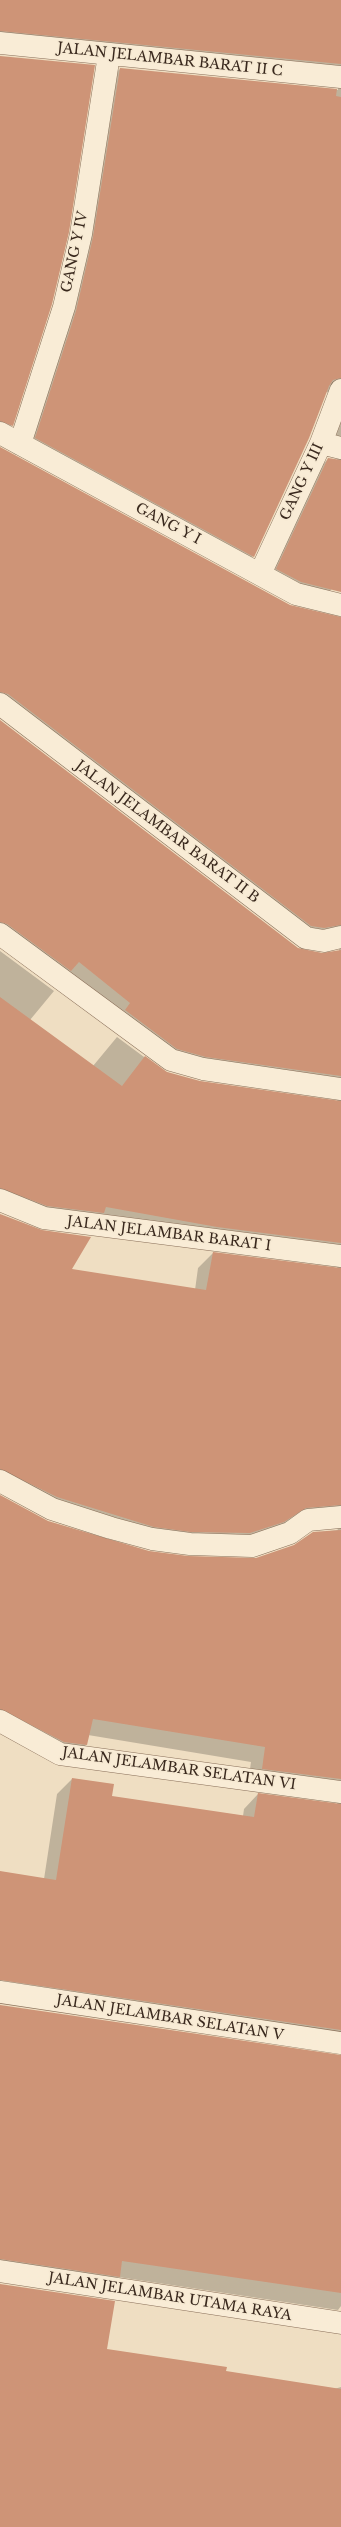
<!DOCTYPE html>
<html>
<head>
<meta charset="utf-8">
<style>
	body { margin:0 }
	canvas { display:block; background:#efdec2 }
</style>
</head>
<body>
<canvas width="341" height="2527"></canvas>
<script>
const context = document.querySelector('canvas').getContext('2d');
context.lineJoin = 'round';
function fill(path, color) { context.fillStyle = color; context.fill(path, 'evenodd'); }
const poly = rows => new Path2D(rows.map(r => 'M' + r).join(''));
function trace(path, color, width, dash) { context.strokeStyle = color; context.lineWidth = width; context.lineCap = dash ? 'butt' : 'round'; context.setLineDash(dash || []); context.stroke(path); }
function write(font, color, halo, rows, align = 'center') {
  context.font = font + ' "Libre Baskerville",serif'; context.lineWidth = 3; context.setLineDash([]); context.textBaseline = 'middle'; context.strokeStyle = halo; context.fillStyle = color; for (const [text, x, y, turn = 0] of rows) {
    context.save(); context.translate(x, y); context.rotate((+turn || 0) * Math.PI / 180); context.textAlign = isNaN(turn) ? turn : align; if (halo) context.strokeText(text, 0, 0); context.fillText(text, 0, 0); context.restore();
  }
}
fill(poly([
	[0,0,341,0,341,581,315,604,262,584,313,474,328,459,337,460,331,393,326,392,253,556,239,571,21,453,105,83,120,69,338,90,338,86,0,46],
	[0,57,12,425,0,437],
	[0,448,290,606,341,625,341,2038,0,1996,0,1872,44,1879,57,1794,72,1779,111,1797,243,1816,244,1809,258,1794,338,1805,334,1797,248,1783,251,1762,88,1735,86,1745,72,1759,0,1731,0,1496,48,1522,149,1552,188,1557,256,1559,295,1546,313,1533,338,1530,332,1520,268,1536,176,1546,0,1489,0,1215,71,1270,195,1290,198,1268,213,1253,338,1269,334,1261,0,1207,0,951,54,991,30,1020,93,1066,117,1037,163,1071,199,1082,338,1102,334,1094,190,1071,0,944,0,721,298,949,327,954,339,951,339,949,308,943,0,714],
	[0,2006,341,2071,341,2306,338,2310,118,2277,104,2291,0,2275],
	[0,2285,106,2350,225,2372,334,2389,341,2387,341,2527,0,2527]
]), '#0003');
fill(poly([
	[0,0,341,0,341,64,0,31],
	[0,56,95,65,69,232,52,304,13,426,0,421],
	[120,68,337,89,336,96,341,97,341,378,333,380,329,386,309,438,254,557,35,438,76,311,93,237],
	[0,447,290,605,341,617,341,925,324,928,311,926,8,694,0,692],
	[328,458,341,460,341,592,301,582,276,569],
	[0,720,298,948,322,953,341,950,341,1076,206,1057,177,1049,125,1010,130,1003,79,962,71,971,7,924,0,922],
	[0,997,122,1086,145,1056,167,1072,200,1081,341,1101,341,1243,217,1227,106,1207,104,1213,47,1206,0,1188],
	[0,1214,42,1230,91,1237,72,1269,206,1290,213,1252,341,1268,341,1505,306,1508,284,1522,250,1533,191,1532,154,1527,57,1497,0,1469],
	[0,1495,48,1521,149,1551,188,1556,256,1558,294,1545,313,1532,341,1530,341,1779,262,1769,265,1747,93,1719,87,1745,64,1742,0,1709],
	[72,1778,114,1784,112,1796,254,1817,258,1793,341,1804,341,2030,0,1980,0,1871,56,1880],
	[0,2005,341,2055,341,2293,122,2261,120,2277,0,2259],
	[0,2284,115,2301,107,2349,227,2367,226,2371,341,2389,341,2527,0,2527]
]), '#ce9477');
const minor = poly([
	[0,43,341,77],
	[0,433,296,594,341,605],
	[321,443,341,448],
	[20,444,64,307,81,234,109,55],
	[260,574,321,443,341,390],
	[0,704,306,938,324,941,341,937],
	[0,934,171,1060,203,1069,341,1089],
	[0,1200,44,1218,341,1256],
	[0,1481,52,1509,111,1528,152,1539,190,1544,252,1546,290,1533,308,1520,341,1517],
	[0,1721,60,1754,341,1792],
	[0,1992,341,2043],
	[0,2271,341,2323]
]);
trace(minor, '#896f59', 23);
trace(minor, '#f9ecd6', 22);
write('14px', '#39281d', '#f6e9d2', [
	["JALAN JELAMBAR BARAT II C",170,60,6],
	["GANG Y IV",75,252,-78],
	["GANG Y III",302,482,-65],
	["GANG Y I",168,524,28],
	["JALAN JELAMBAR BARAT II B",167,832,37],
	["JALAN JELAMBAR BARAT I",169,1234,7],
	["JALAN JELAMBAR SELATAN VI",179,1769,8],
	["JALAN JELAMBAR SELATAN V",170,2018,9],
	["JALAN JELAMBAR UTAMA RAYA",170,2297,9]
]);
</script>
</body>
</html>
